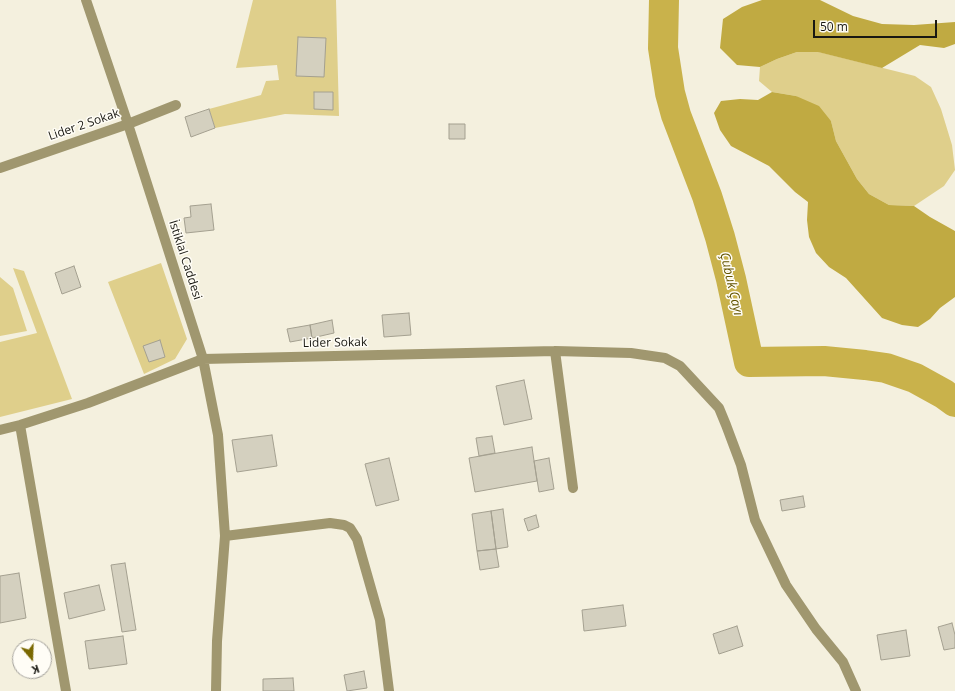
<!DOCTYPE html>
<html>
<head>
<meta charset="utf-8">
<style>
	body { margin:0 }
	#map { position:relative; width:955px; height:691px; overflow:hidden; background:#f4f0de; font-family:"Open Sans",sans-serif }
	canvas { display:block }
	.north { position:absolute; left:12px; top:639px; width:40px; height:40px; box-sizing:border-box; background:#fffdf6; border:1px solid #a3a19b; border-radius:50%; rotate:161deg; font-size:11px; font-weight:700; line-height:16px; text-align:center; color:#191812 }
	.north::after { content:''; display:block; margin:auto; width:14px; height:18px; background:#7a6800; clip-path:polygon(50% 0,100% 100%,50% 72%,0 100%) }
	.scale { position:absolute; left:813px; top:20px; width:124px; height:18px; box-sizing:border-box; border:2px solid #191812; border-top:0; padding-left:5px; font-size:12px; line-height:14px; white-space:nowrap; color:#191812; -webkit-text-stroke:3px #fffdf6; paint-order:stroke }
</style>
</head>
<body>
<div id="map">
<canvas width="955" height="691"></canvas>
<div class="north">K</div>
<div class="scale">50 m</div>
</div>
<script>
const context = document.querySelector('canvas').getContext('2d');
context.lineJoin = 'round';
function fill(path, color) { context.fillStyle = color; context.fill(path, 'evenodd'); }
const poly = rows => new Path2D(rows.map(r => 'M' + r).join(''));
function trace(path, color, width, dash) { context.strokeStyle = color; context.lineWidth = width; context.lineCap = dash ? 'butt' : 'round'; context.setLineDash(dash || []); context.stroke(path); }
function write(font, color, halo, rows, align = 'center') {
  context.font = font + ' "Open Sans",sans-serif'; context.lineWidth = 3; context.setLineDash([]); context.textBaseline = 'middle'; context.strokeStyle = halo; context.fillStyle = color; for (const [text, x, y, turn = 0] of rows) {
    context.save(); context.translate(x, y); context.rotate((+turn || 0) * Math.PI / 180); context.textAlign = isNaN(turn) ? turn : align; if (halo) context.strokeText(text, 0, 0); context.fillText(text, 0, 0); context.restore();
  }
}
fill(poly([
	[253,0,336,0,339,116,285,114,215,128,209,109,261,95,266,81,279,80,277,65,236,68],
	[797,52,819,52,915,76,931,87,941,109,952,145,955,170,944,186,914,206,889,205,869,194,857,179,836,141,831,121,796,96,772,92,759,81,760,67,777,59],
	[161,263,187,339,175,359,144,374,108,282],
	[13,268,24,271,72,399,0,417,0,342,37,333],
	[0,277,13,288,27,331,0,336]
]), '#dfcf8b');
fill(poly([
	[762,0,820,0,853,16,882,24,914,25,955,22,955,44,944,48,920,45,882,68,818,52,797,52,777,59,760,67,737,65,720,48,723,19,742,7],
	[772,92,796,96,819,106,831,121,836,141,857,179,869,194,889,205,914,206,930,217,955,231,955,297,940,308,930,319,918,327,902,325,882,318,846,278,829,267,816,253,809,237,807,220,808,202,795,192,769,166,731,146,720,130,714,113,721,101,740,99,758,100]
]), '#c0aa42');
trace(poly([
	[664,0,663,48,670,93,676,115,707,196,720,237,731,279,749,362,824,361,865,365,886,368,915,378,944,394,955,402]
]), '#c9b24b', 30);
const building = poly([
	[298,37,326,38,324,77,296,76,298,37],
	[314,92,333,92,333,110,314,109,314,92],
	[209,109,215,128,191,137,185,117,209,109],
	[449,124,465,124,465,139,449,139,449,124],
	[211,204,214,230,186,233,184,218,191,217,190,206,211,204],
	[74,266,81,287,62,294,55,273,74,266],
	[409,313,411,335,384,337,382,315,409,313],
	[332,320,334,333,312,338,310,325,332,320],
	[310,325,312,338,290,342,287,329,310,325],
	[160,340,165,357,149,362,143,346,160,340],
	[524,380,532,419,504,425,496,386,524,380],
	[272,435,277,466,237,472,232,440,272,435],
	[492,436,495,453,479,456,476,438,492,436],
	[532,447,537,481,475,492,469,458,532,447],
	[389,458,399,500,376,506,365,464,389,458],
	[549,458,554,489,539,492,534,461,549,458],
	[803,496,805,507,782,511,780,500,803,496],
	[503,509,508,547,496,549,491,511,503,509],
	[491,511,496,549,477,551,472,514,491,511],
	[536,515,539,527,528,531,524,519,536,515],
	[496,549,499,567,480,570,477,551,496,549],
	[125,563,136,630,122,632,111,565,125,563],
	[19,573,26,618,0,623,0,576,19,573],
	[99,585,105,610,69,619,64,593,99,585],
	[623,605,626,626,584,631,582,610,623,605],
	[952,623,955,635,955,648,944,650,938,627,952,623],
	[737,626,743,646,719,654,713,634,737,626],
	[906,630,910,656,881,660,877,635,906,630],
	[123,636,127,664,89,669,85,641,123,636],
	[364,671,367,688,347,691,344,675,364,671],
	[293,678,294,691,263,691,263,679,293,678]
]);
fill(building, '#d4d0bf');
trace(building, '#a4a090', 1);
trace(poly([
	[86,0,128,124,203,359,218,435,225,536,217,641,216,691],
	[0,168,128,124,176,105],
	[555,351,573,488],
	[20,425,66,691],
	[0,430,20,425,88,403,203,359,555,351,631,353,665,358,680,366,719,408,726,425,741,465,755,520,786,585,816,629,843,662,856,691],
	[225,536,330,523,344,525,350,528,357,539,380,620,389,691]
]), '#a0976f', 10);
write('12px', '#191812', '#fffdf6', [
	["Lider 2 Sokak",84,125,-19],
	["İstiklal Caddesi",185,260,72],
	["Lider Sokak",335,343,-1]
]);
write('italic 13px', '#635400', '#fffdf6', [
	["Çubuk Çayı",731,284,77]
]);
</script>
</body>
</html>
